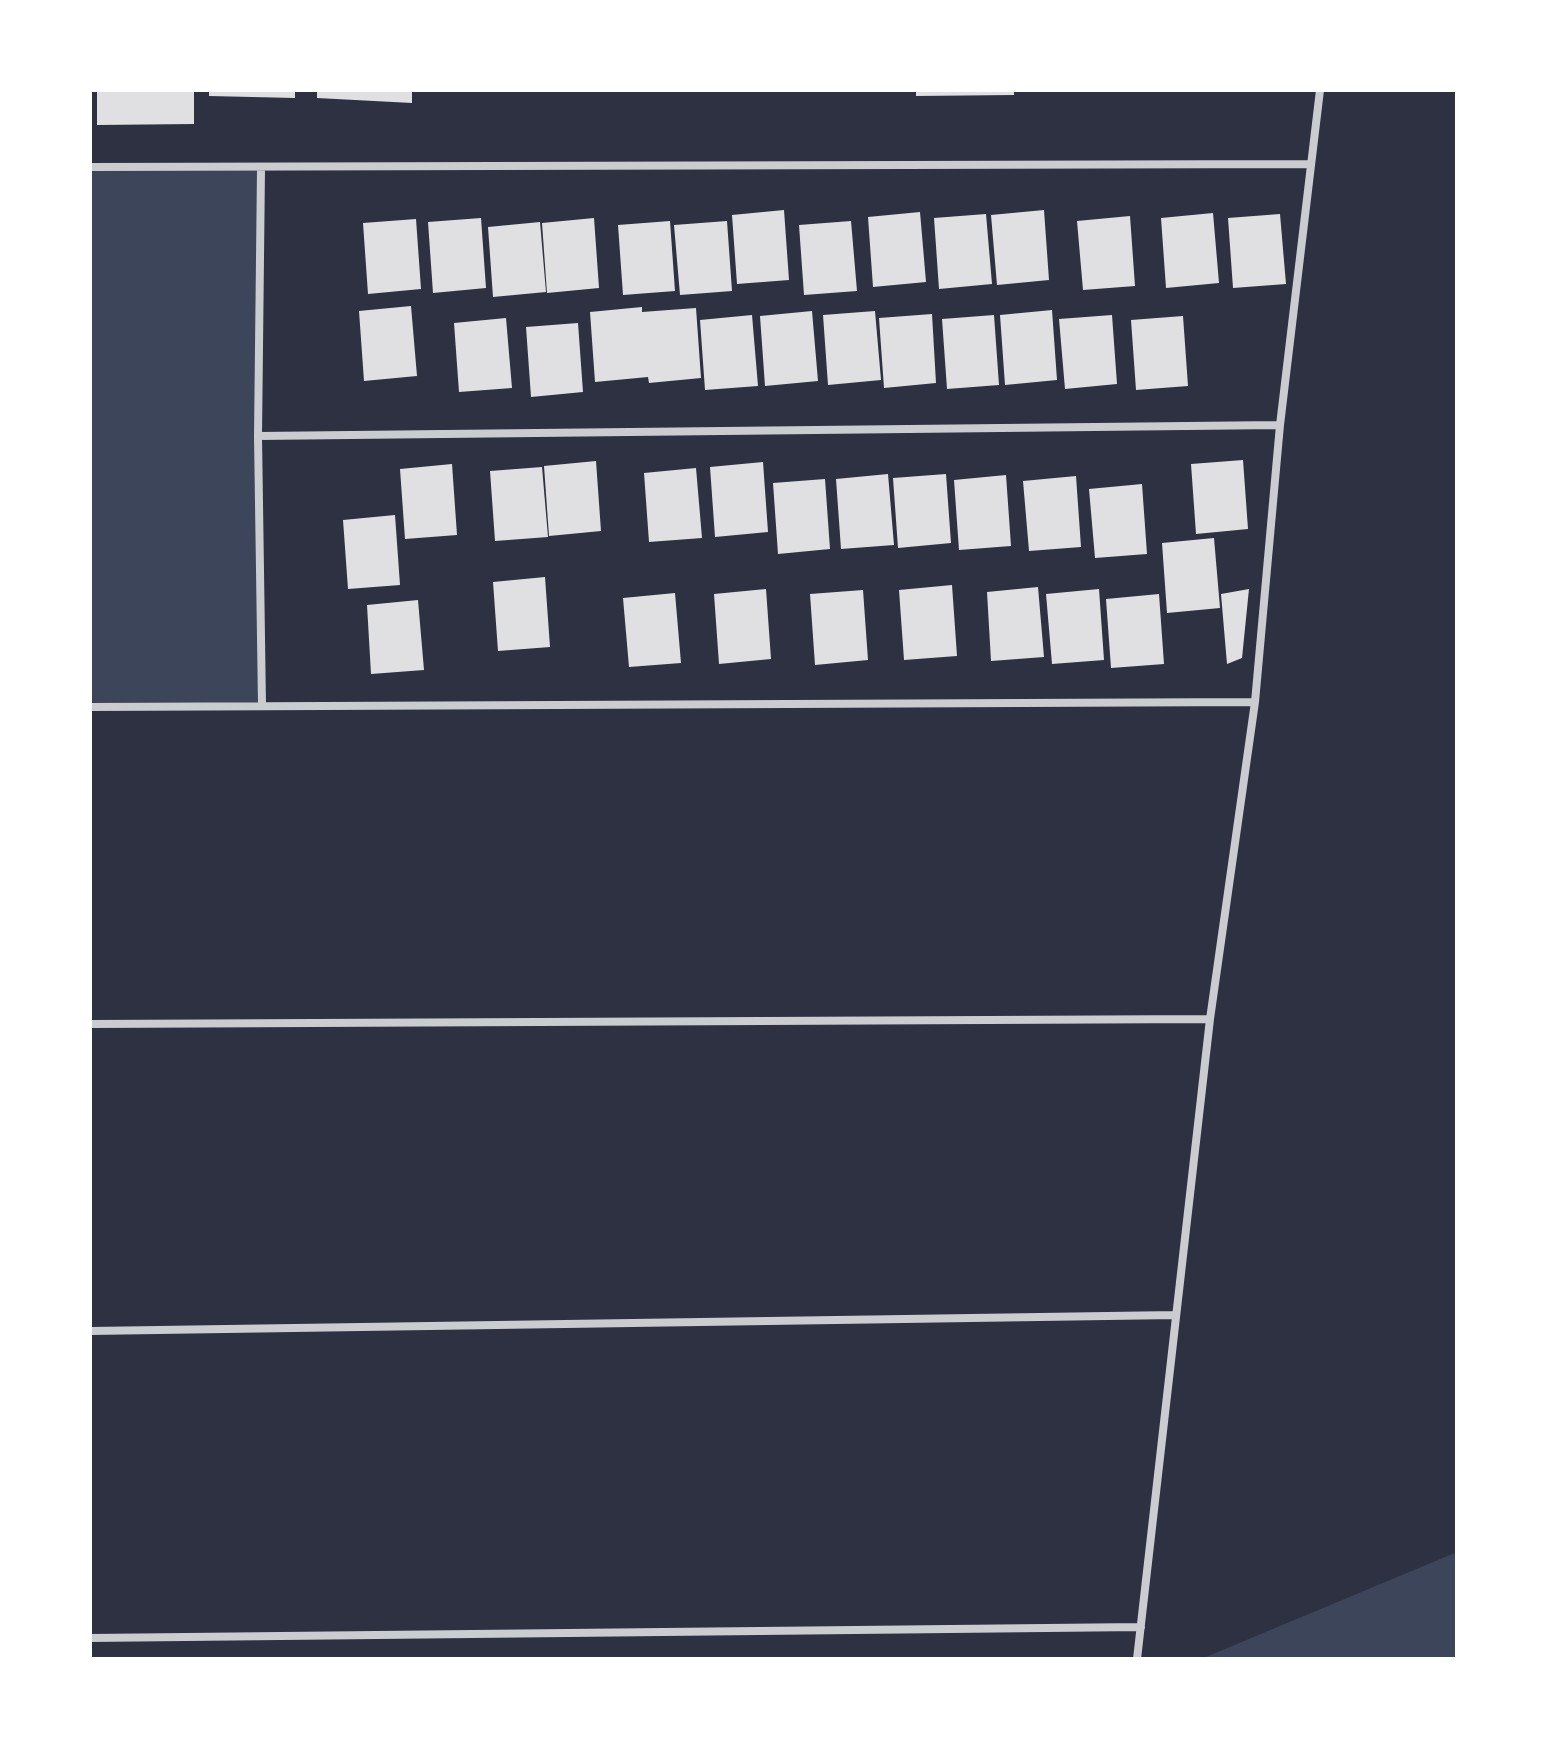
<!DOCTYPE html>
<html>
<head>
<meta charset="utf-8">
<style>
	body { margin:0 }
	#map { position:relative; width:1547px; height:1749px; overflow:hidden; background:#2d3142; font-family:Manrope,sans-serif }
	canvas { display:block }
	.frame { position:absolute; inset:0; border:92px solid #fff; pointer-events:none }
</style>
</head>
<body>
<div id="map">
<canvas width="1547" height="1749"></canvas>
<div class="frame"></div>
</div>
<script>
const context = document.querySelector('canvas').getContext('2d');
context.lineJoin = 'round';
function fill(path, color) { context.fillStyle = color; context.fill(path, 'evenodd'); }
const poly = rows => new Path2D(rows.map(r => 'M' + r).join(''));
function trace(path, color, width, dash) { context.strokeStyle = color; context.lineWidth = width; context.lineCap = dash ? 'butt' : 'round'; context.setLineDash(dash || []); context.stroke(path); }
fill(poly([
	[90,167,261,169,262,705,90,707],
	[1457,1552,1457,1659,1201,1659]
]), '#3c4559');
fill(poly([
	[97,90,194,90,194,124,97,125],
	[209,90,295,90,295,98,209,96],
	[317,90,412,90,412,103,317,98],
	[916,90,1014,90,1014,95,916,96],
	[784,210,789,280,737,284,732,215],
	[1044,210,1049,280,997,285,991,215],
	[920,212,926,282,873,287,868,217],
	[1213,213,1219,283,1166,288,1161,218],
	[986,214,992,284,939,289,934,218],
	[1280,214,1286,284,1233,288,1228,218],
	[1130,216,1135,286,1083,290,1077,221],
	[481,218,486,288,433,293,428,222],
	[594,218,599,288,547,293,542,223],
	[416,219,421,289,368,294,363,223],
	[670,221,675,291,623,295,618,225],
	[727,221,732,291,680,295,674,225],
	[851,221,857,291,804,295,799,225],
	[540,222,546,292,493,297,488,227],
	[411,306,417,376,364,381,359,311],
	[642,307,642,312,696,308,701,378,649,383,648,377,595,382,590,312],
	[1052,310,1057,380,1005,385,1000,315],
	[812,311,818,381,765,386,760,316],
	[875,311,881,380,828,385,823,315],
	[932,314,936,383,884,388,879,318],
	[752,315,758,386,705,390,700,320],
	[994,315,999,385,947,389,942,319],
	[1112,315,1117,384,1065,389,1059,319],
	[1183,316,1188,386,1136,390,1131,320],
	[506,318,512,388,459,392,454,323],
	[578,323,583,392,531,397,526,327],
	[1243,460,1248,529,1196,534,1191,464],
	[596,461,601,531,549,536,544,466],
	[763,462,768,532,715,537,710,467],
	[452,464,457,535,405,539,400,469],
	[542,467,548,537,495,541,490,471],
	[696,468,702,538,649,542,644,473],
	[888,474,894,545,841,549,836,479],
	[946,474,951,543,898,548,893,478],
	[1006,475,1011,546,959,550,954,480],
	[1076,476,1081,547,1029,551,1023,481],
	[825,479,830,549,778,554,773,483],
	[1142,484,1147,554,1095,558,1089,489],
	[395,515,400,585,348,589,343,520],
	[1214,538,1220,608,1167,613,1162,543],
	[545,577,550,647,498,651,493,582],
	[952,585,957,656,904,660,899,590],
	[1038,587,1044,657,991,661,987,592],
	[766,589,771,659,719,664,714,594],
	[1099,589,1104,660,1052,664,1046,594],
	[1249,589,1242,658,1227,664,1221,594],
	[863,590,868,660,815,665,810,594],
	[675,593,681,663,629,667,623,598],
	[1159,594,1164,664,1111,668,1106,599],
	[418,600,424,670,371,674,367,605]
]), '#e0e0e3');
trace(poly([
	[90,167,1310,164],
	[261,169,258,436,262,705],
	[258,436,1280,425],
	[90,707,1255,702],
	[90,1024,1210,1019],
	[90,1331,1175,1315],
	[90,1638,1141,1627],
	[1137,1659,1210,1019,1255,702,1280,425,1320,90]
]), '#caccd0', 8);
</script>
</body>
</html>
